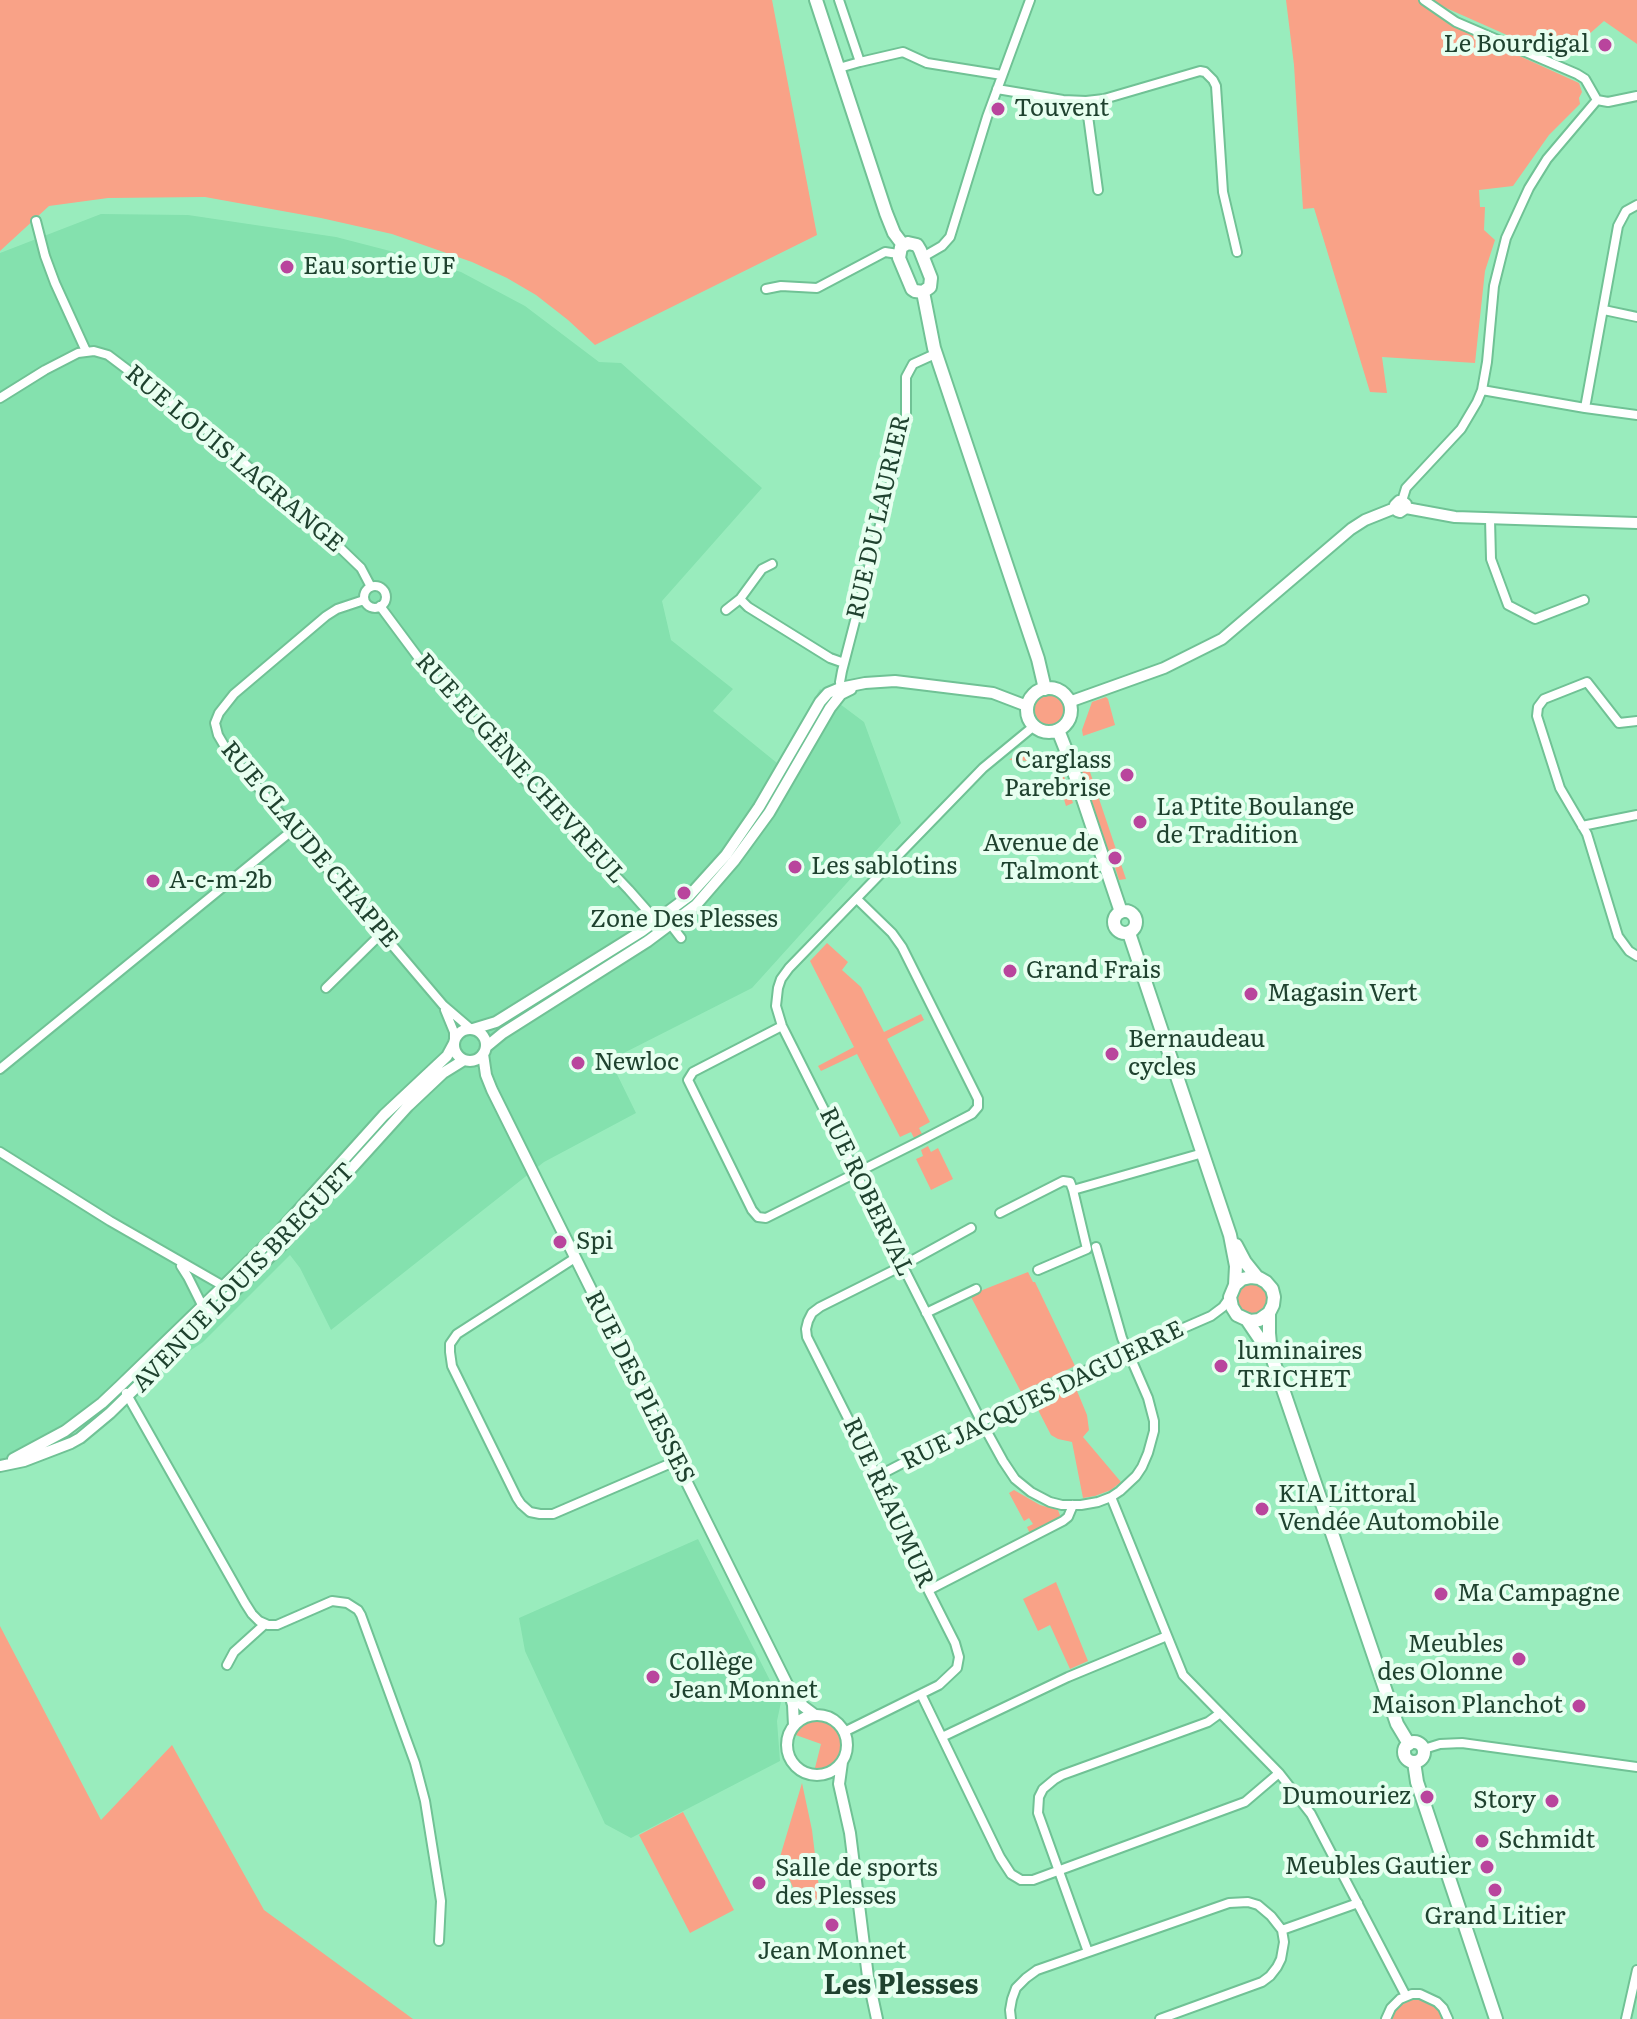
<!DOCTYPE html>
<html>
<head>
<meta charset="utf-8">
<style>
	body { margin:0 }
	canvas { display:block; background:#99ecbd }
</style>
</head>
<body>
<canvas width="1637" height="2019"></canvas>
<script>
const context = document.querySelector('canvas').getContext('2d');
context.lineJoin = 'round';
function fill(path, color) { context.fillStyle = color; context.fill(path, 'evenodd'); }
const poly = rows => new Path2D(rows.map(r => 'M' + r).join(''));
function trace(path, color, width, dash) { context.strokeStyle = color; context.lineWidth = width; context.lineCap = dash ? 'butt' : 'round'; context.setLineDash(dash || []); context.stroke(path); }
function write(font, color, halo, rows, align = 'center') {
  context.font = font + ' Literata,serif'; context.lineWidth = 8; context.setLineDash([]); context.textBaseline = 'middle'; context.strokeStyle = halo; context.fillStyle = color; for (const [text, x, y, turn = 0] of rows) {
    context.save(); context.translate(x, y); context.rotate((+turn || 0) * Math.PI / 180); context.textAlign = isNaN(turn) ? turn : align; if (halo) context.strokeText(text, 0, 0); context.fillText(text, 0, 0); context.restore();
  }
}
fill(poly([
	[101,214,188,215,336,237,394,252,461,272,525,306,599,362,621,363,762,488,662,601,671,640,733,689,713,711,777,763,820,689,864,722,901,823,752,988,610,1060,636,1113,544,1162,331,1330,300,1268,290,1255,203,1342,30,1458,0,1464,0,253],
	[698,1539,781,1702,777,1721,780,1761,631,1838,605,1824,525,1651,519,1618]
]), '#84e1ae');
fill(poly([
	[0,0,772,0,817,235,595,345,568,320,536,295,507,278,472,262,392,234,321,218,205,197,108,198,49,206,0,251],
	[1286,0,1420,0,1447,23,1579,83,1582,92,1579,98,1580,104,1549,135,1513,186,1479,190,1480,207,1485,207,1484,230,1495,240,1485,271,1475,363,1382,357,1387,393,1370,392,1314,208,1303,209,1294,65],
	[1428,0,1637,0,1637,44,1604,21,1561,59],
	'1034 710a15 15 0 1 1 30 0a15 15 0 1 1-30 0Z',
	[1106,697,1108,699,1115,725,1083,736,1082,730,1092,702],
	[1025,749,1061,767,1073,803,1066,806,1056,773,1031,761,1009,760],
	[1087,763,1126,879,1119,880,1114,864,1110,865,1078,766],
	[827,943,848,962,842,970,861,987,884,1032,921,1014,924,1020,887,1039,930,1122,919,1128,922,1134,914,1138,911,1132,900,1137,857,1054,821,1071,818,1066,854,1047,810,961],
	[928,1146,931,1152,938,1148,953,1179,931,1190,916,1159,923,1156,921,1150],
	[1028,1272,1033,1282,1035,1282,1075,1366,1021,1392,970,1295],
	'1237 1299a15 15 0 1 1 30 0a15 15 0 1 1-30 0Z',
	[1075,1386,1087,1415,1089,1430,1083,1437,1121,1482,1111,1490,1095,1496,1083,1498,1072,1442,1058,1439,1051,1435,1036,1406],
	[1014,1490,1040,1505,1058,1510,1061,1518,1030,1534,1027,1527,1033,1524,1029,1518,1024,1521,1009,1493],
	[1056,1582,1088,1661,1070,1669,1050,1625,1038,1631,1023,1599],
	[0,1626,101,1820,172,1745,264,1910,413,2019,0,2019],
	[813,1719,822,1719,832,1723,840,1731,844,1748,840,1760,831,1768,814,1772,821,1744,793,1734,802,1723],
	[802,1783,812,1830,821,1904,803,1906,800,1904,780,1857],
	[683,1812,734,1910,690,1933,639,1835],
	[1415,1999,1424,2000,1433,2004,1439,2011,1443,2019,1391,2019,1398,2006,1406,2001]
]), '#f9a287');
const minor = poly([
	[839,0,860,62,903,52,927,63,1002,75],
	[1424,0,1456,22,1577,74,1585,79,1597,100],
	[839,68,860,62],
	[997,89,1063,100,1086,101,1104,99,1200,71,1205,72,1213,80,1216,86,1223,192,1237,252],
	[1597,100,1608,102,1637,96],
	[1086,101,1098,190],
	[36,221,45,256,55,283,86,351],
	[923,257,942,246,950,237,987,117,1030,0],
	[766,289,781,286,817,288,885,252,898,254],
	[1604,310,1637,317],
	[1482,390,1585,408,1637,415],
	[0,398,45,370,78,353,94,351,108,355,202,426,334,542,361,568,371,587],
	[1585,408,1618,226,1626,211,1637,205],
	[1402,501,1406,488,1461,429,1477,402,1482,390,1487,362,1494,286,1506,238,1529,188,1547,159,1597,100],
	[1490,519,1491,559,1508,605,1535,619,1584,600],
	'364 597a11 11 0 1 1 22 0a11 11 0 1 1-22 0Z',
	[740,599,748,607,830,658,844,663],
	[364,600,337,609,326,616,234,694,219,713,215,723,218,735,228,752,443,1005,471,1029],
	[380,606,432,676,500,754,629,890,658,923],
	[726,610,740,599,762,569,772,564],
	[841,692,840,682,842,671,904,432,906,418,906,377,913,364,935,354],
	[1637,721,1619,723,1587,682,1544,699,1538,707,1537,716,1560,788,1587,834,1618,936,1629,951,1637,956],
	[1034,726,983,768,789,968,781,979,778,988,776,1006,782,1026,886,1233,981,1421,1003,1461,1015,1479,1031,1492,1050,1502,1062,1505,1081,1505,1098,1502,1111,1497,1120,1491,1136,1476,1142,1467,1148,1453,1154,1431,1154,1421,1148,1398,1122,1338,1096,1247],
	[1582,826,1637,815],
	[671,925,681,938],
	[326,988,382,933],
	[445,1010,454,1032,454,1040],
	[782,1026,693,1072,688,1080,752,1210,758,1217,766,1218,920,1141,972,1114,978,1107,978,1099,902,947,892,933,857,899],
	[0,1069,294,829],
	[0,1152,110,1221,225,1287],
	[1000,1213,1063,1181,1070,1182,1073,1190],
	[575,1258,457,1334,450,1344,450,1352,452,1366,517,1498,521,1504,530,1512,540,1514,553,1514,676,1461],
	[181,1266,188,1277,203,1307,210,1314],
	[1038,1270,1087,1249,1073,1190,1203,1153],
	[926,1313,976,1289],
	[126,1393,245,1603,252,1614,259,1621,268,1625,277,1625,332,1601,347,1603,358,1610,361,1615,415,1763,425,1801,441,1901,439,1941],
	[876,1477,1055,1384,1211,1316,1223,1307,1230,1297],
	[1111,1497,1183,1675,1279,1773,1311,1814,1406,1996],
	[929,1590,1063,1521,1068,1517,1073,1505],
	[227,1665,234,1652,265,1624],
	[921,1694,1000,1857,1011,1874,1021,1880,1033,1880,1245,1802,1279,1773],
	[844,1732,939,1685,957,1668,959,1657,955,1643,876,1487,873,1468,807,1337,806,1329,808,1321,812,1313,820,1307,902,1266,971,1228],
	[942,1737,1068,1677,1167,1636],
	[1424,1749,1440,1744,1462,1743,1637,1767],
	[1282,1930,1358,1903],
	[1088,1952,1038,1813,1039,1797,1043,1789,1055,1779,1062,1775,1208,1722,1219,1714],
	[1011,2019,1010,2010,1012,1999,1016,1988,1026,1978,1037,1970,1229,1903,1248,1902,1258,1905,1271,1916,1282,1930,1284,1942,1281,1959,1277,1967,1270,1976,1262,1982,1160,2019],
	[1386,2019,1391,2008,1400,1999,1412,1994,1420,1994,1437,2002,1443,2008,1448,2019],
	[1626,2019,1637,1970]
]);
const tertiary = poly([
	[1406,508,1406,504,1402,501,1399,501,1395,505,1397,511,1400,512,1406,508,1455,517,1637,523],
	[1069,702,1164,668,1222,639,1351,529,1365,520,1395,508],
	'454 1045a16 16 0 1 1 32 0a16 16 0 1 1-32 0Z',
	[473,1029,496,1022,642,931,689,896,726,855,759,807,820,702,828,693,840,688,865,683,895,681,993,693,1027,706],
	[486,1047,503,1033,648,941,696,905,734,861,769,813,830,708,841,694,851,689],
	[483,1054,486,1075,492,1090,787,1684,793,1705,794,1726],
	[13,1459,65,1431,102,1403,120,1386,275,1236,384,1115,447,1056,454,1043],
	[0,1466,24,1461,71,1443,80,1438,110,1413,283,1244,408,1106,443,1073,464,1060],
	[793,1692,803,1706,815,1715],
	'787 1745a30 30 0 1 1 60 0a30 30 0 1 1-60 0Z',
	[842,1762,839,1784,850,1833,868,1977,877,2019]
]);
const primary = poly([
	[816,0,886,213,894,233,903,245],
	[908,243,917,245,920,250,931,278,930,287,923,292,915,291,912,289,899,258,901,247,908,243],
	[923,292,934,348,1038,659,1045,689],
	'1027 710a22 22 0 1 1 44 0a22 22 0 1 1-44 0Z',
	[1058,730,1071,763,1121,912],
	'1114 922a11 11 0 1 1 22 0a11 11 0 1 1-22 0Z',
	[1129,933,1230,1235,1236,1266,1235,1285,1230,1297,1232,1307,1237,1315,1250,1321,1259,1320,1269,1313,1273,1305,1274,1297,1272,1289,1266,1282,1259,1278,1251,1277,1242,1279,1235,1285],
	[1236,1245,1245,1262,1257,1277],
	[1269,1313,1269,1333,1271,1354],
	[1247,1320,1272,1357,1397,1724,1409,1744],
	'1404 1752a10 10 0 1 1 20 0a10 10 0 1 1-20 0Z',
	[1414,1762,1417,1782,1496,2019]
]);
trace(minor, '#70c295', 12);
trace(tertiary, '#70c295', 14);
trace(primary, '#70c295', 16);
trace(minor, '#fff', 8);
trace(tertiary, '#fff', 10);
trace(primary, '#fff', 12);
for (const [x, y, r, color] of [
	[1605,45,8,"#b9459d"],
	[998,109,8,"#b9459d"],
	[287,267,8,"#b9459d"],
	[1127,775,8,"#b9459d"],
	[1140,822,8,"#b9459d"],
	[1115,858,8,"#b9459d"],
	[795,867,8,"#b9459d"],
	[153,881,8,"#b9459d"],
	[684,893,8,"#b9459d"],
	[1010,971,8,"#b9459d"],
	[1251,994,8,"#b9459d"],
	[1112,1054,8,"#b9459d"],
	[578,1063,8,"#b9459d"],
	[560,1242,8,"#b9459d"],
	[1221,1366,8,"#b9459d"],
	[1262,1509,8,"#b9459d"],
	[1441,1594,8,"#b9459d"],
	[1519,1659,8,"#b9459d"],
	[653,1677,8,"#b9459d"],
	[1579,1706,8,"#b9459d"],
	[1427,1797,8,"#b9459d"],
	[1552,1801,8,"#b9459d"],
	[1482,1841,8,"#b9459d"],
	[1487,1867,8,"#b9459d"],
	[759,1883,8,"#b9459d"],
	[1495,1890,8,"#b9459d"],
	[832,1925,8,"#b9459d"]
]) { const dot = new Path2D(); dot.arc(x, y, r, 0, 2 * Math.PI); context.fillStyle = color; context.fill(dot); trace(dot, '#e7fff0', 3); }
write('24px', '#1f422f', '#e7fff0', [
	["Le Bourdigal",1589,45,"right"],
	["Touvent",1014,109],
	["Eau sortie UF",303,267],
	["Carglass",1111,761,"right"],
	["Parebrise",1111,789,"right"],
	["La Ptite Boulange",1156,808],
	["de Tradition",1156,836],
	["Avenue de",1099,844,"right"],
	["Talmont",1099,872,"right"],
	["Les sablotins",811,867],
	["A-c-m-2b",169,881],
	["Zone Des Plesses",684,920,"center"],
	["Grand Frais",1026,971],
	["Magasin Vert",1267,994],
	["Bernaudeau",1128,1040],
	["cycles",1128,1068],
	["Newloc",594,1063],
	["Spi",576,1242],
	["luminaires",1237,1352],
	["TRICHET",1237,1380],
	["KIA Littoral",1278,1495],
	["Vendée Automobile",1278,1523],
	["Ma Campagne",1457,1594],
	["Meubles",1503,1645,"right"],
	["des Olonne",1503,1673,"right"],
	["Collège",669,1663],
	["Jean Monnet",669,1691],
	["Maison Planchot",1563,1706,"right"],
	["Dumouriez",1411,1797,"right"],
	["Story",1536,1801,"right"],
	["Schmidt",1498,1841],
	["Meubles Gautier",1471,1867,"right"],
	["Salle de sports",775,1869],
	["des Plesses",775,1897],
	["Grand Litier",1495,1917,"center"],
	["Jean Monnet",832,1952,"center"]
], 'left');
write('24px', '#1f422f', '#e7fff0', [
	["RUE LOUIS LAGRANGE",234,459,40],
	["RUE DU LAURIER",879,517,-77],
	["RUE EUGÈNE CHEVREUL",520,769,48],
	["RUE CLAUDE CHAPPE",309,845,50],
	["RUE ROBERVAL",866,1192,64],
	["AVENUE LOUIS BREGUET",244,1278,-46],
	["RUE DES PLESSES",639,1387,63],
	["RUE JACQUES DAGUERRE",1043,1396,-26],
	["RUE RÉAUMUR",888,1503,65]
]);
write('bold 28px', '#1f422f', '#e7fff0', [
	["Les Plesses",901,1986]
]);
</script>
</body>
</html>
